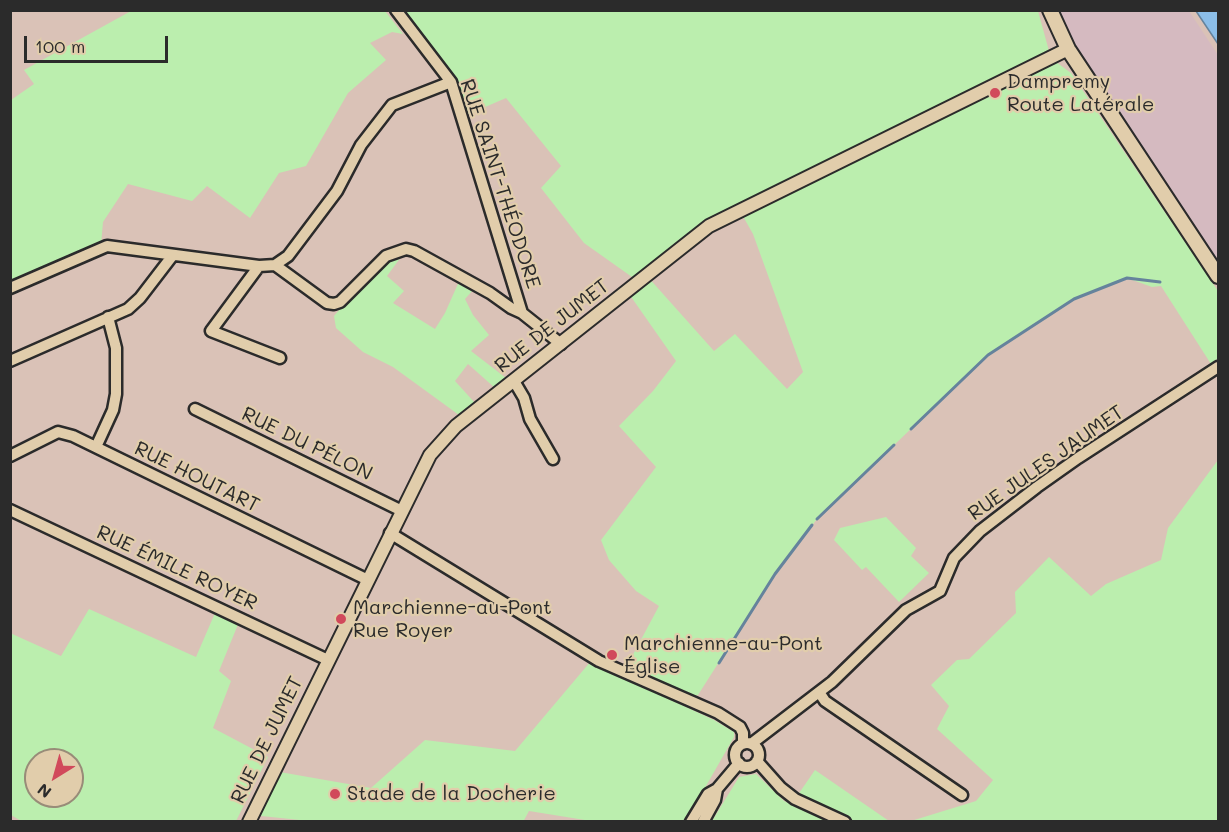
<!DOCTYPE html>
<html>
<head>
<meta charset="utf-8">
<style>
	body { margin:0 }
	#map { position:relative; width:1229px; height:832px; overflow:hidden; background:#dac2b7; font-family:Mali,sans-serif }
	canvas { display:block }
	.frame { position:absolute; inset:0; border:12px solid #2b2b2b; pointer-events:none }
	.north { position:absolute; left:24px; top:748px; width:60px; height:60px; box-sizing:border-box; background:#e1cdab; border:2px solid #988c78; border-radius:50%; rotate:217deg; font-size:16px; font-weight:700; line-height:24px; text-align:center; color:#2b2b2b }
	.north::after { content:''; display:block; margin:auto; width:21px; height:27px; background:#d1495b; clip-path:polygon(50% 0,100% 100%,50% 72%,0 100%) }
	.scale { position:absolute; left:24px; top:36px; width:144px; height:27px; box-sizing:border-box; border:3px solid #2b2b2b; border-top:0; padding-left:8px; font-size:18px; line-height:21px; white-space:nowrap; color:#2b2b2b; -webkit-text-stroke:4px #e1cdab; paint-order:stroke }
</style>
</head>
<body>
<div id="map">
<canvas width="1229" height="832"></canvas>
<div class="frame"></div>
<div class="north">N</div>
<div class="scale">100 m</div>
</div>
<script>
const context = document.querySelector('canvas').getContext('2d');
context.lineJoin = 'round';
function fill(path, color) { context.fillStyle = color; context.fill(path, 'evenodd'); }
const poly = rows => new Path2D(rows.map(r => 'M' + r).join(''));
function trace(path, color, width, dash) { context.strokeStyle = color; context.lineWidth = width; context.lineCap = dash ? 'butt' : 'round'; context.setLineDash(dash || []); context.stroke(path); }
function write(font, color, halo, rows, align = 'center') {
  context.font = font + ' Mali,sans-serif'; context.lineWidth = 4.5; context.setLineDash([]); context.textBaseline = 'middle'; context.strokeStyle = halo; context.fillStyle = color; for (const [text, x, y, turn = 0] of rows) {
    context.save(); context.translate(x, y); context.rotate((+turn || 0) * Math.PI / 180); context.textAlign = isNaN(turn) ? turn : align; if (halo) context.strokeText(text, 0, 0); context.fillText(text, 0, 0); context.restore();
  }
}
fill(poly([
	[1054,11,1189,11,1218,55,1218,267]
]), '#d5bac0');
fill(poly([
	[131,11,385,11,403,34,392,32,370,43,386,60,348,93,306,166,279,173,250,218,207,186,192,201,128,184,103,222,101,245,11,288,11,100,34,84,24,70],
	[396,11,1038,11,1049,51,764,199,1056,62,1071,73,1218,291,1218,358,1211,364,1161,286,1152,287,1127,278,1074,299,988,355,817,519,775,574,698,695,681,698,628,664,659,606,636,591,609,560,601,540,656,467,619,426,653,391,676,361,627,291,647,276,714,351,735,334,787,389,803,372,753,234,740,211,723,220,632,277,584,243,541,188,561,166,506,98,462,117,415,35],
	[404,253,387,276,404,291,393,303,435,329,445,313,461,277,473,290,465,299,473,315,489,335,471,351,506,378,495,388,468,364,455,381,475,403,459,415,393,367,363,352,336,328,334,316,378,264],
	[1218,460,1218,821,911,821,976,801,993,780,937,729,949,706,931,685,957,660,969,659,1016,613,1015,592,1049,557,1091,596,1106,584,1161,560,1168,528],
	[886,517,916,548,911,556,929,573,899,602,866,567,862,570,834,540,840,528],
	[89,609,196,657,215,613,239,622,219,671,231,681,213,728,268,757,236,821,23,822,11,815,10,633,61,656],
	[36,760,72,760,72,796,36,796],
	[591,661,626,679,714,720,734,732,734,737,686,821,591,821,529,811,523,822,319,822,252,815,274,771,371,788,425,740,515,751],
	[815,770,889,821,845,821,795,799],
	[756,774,784,801,830,821,712,821,739,777]
]), '#bbeeae');
const water = poly([
	[1196,11,1218,11,1218,44,1196,11]
]);
fill(water, '#8cbee8');
trace(water, '#65839c', 1.5);
trace(poly([
	[911,429,988,355,1074,299,1127,278,1160,282],
	[817,519,894,445],
	[719,663,775,574,812,525]
]), '#65839c', 3);
const minor = poly([
	[396,10,451,82,522,313,561,344],
	[275,265,327,303,334,304,340,302,386,256,406,249,414,251,490,293,511,308,522,313],
	[259,266,211,331,280,358],
	[10,288,107,246,259,266,275,265,288,256,337,191,361,145,392,105,451,82],
	[10,361,128,309,140,298,173,255],
	[514,381,524,398,530,419,553,459],
	[195,409,402,511],
	[96,447,113,410,116,394,116,348,108,317],
	[10,456,58,432,73,436,368,580],
	[10,510,328,660],
	[390,533,599,661,718,713,740,727,743,733,743,744],
	[819,692,825,701,962,795],
	'735 755a12 12 0 1 1 24 0a12 12 0 1 1-24 0Z',
	[751,744,832,682,906,610,940,591,954,558,980,531,1037,487,1078,458,1218,367],
	[757,761,781,788,795,799,845,822],
	[691,822,708,794,717,789,739,763],
	[703,822,715,800,717,789]
]);
const tertiary = poly([
	[249,822,430,455,456,426,709,226,1068,49]
]);
const secondary = poly([
	[1050,10,1068,49,1218,276]
]);
trace(minor, '#2b2b2b', 15);
trace(tertiary, '#2b2b2b', 16);
trace(secondary, '#2b2b2b', 18);
trace(minor, '#e1cdab', 10);
trace(tertiary, '#e1cdab', 12);
trace(secondary, '#e1cdab', 14);
for (const [x, y, r, color] of [
	[995,93,6,"#d1495b"],
	[341,619,6,"#d1495b"],
	[612,655,6,"#d1495b"],
	[335,794,6,"#d1495b"]
]) { const dot = new Path2D(); dot.arc(x, y, r, 0, 2 * Math.PI); context.fillStyle = color; context.fill(dot); trace(dot, '#e1cdab', 2); }
write('20px', '#2b2b2b', '#e1cdab', [
	["Dampremy",1007,82],
	["Route Latérale",1007,105],
	["Marchienne-au-Pont",353,608],
	["Rue Royer",353,631],
	["Marchienne-au-Pont",624,644],
	["Église",624,667],
	["Stade de la Docherie",347,794]
], 'left');
write('20px', '#2b2b2b', '#e1cdab', [
	["RUE SAINT-THÉODORE",500,184,72],
	["RUE DE JUMET",552,326,-38],
	["RUE DU PÉLON",307,444,26],
	["RUE JULES JAUMET",1046,463,-35],
	["RUE HOUTART",197,477,26],
	["RUE ÉMILE ROYER",177,568,25],
	["RUE DE JUMET",267,740,-64]
]);
</script>
</body>
</html>
